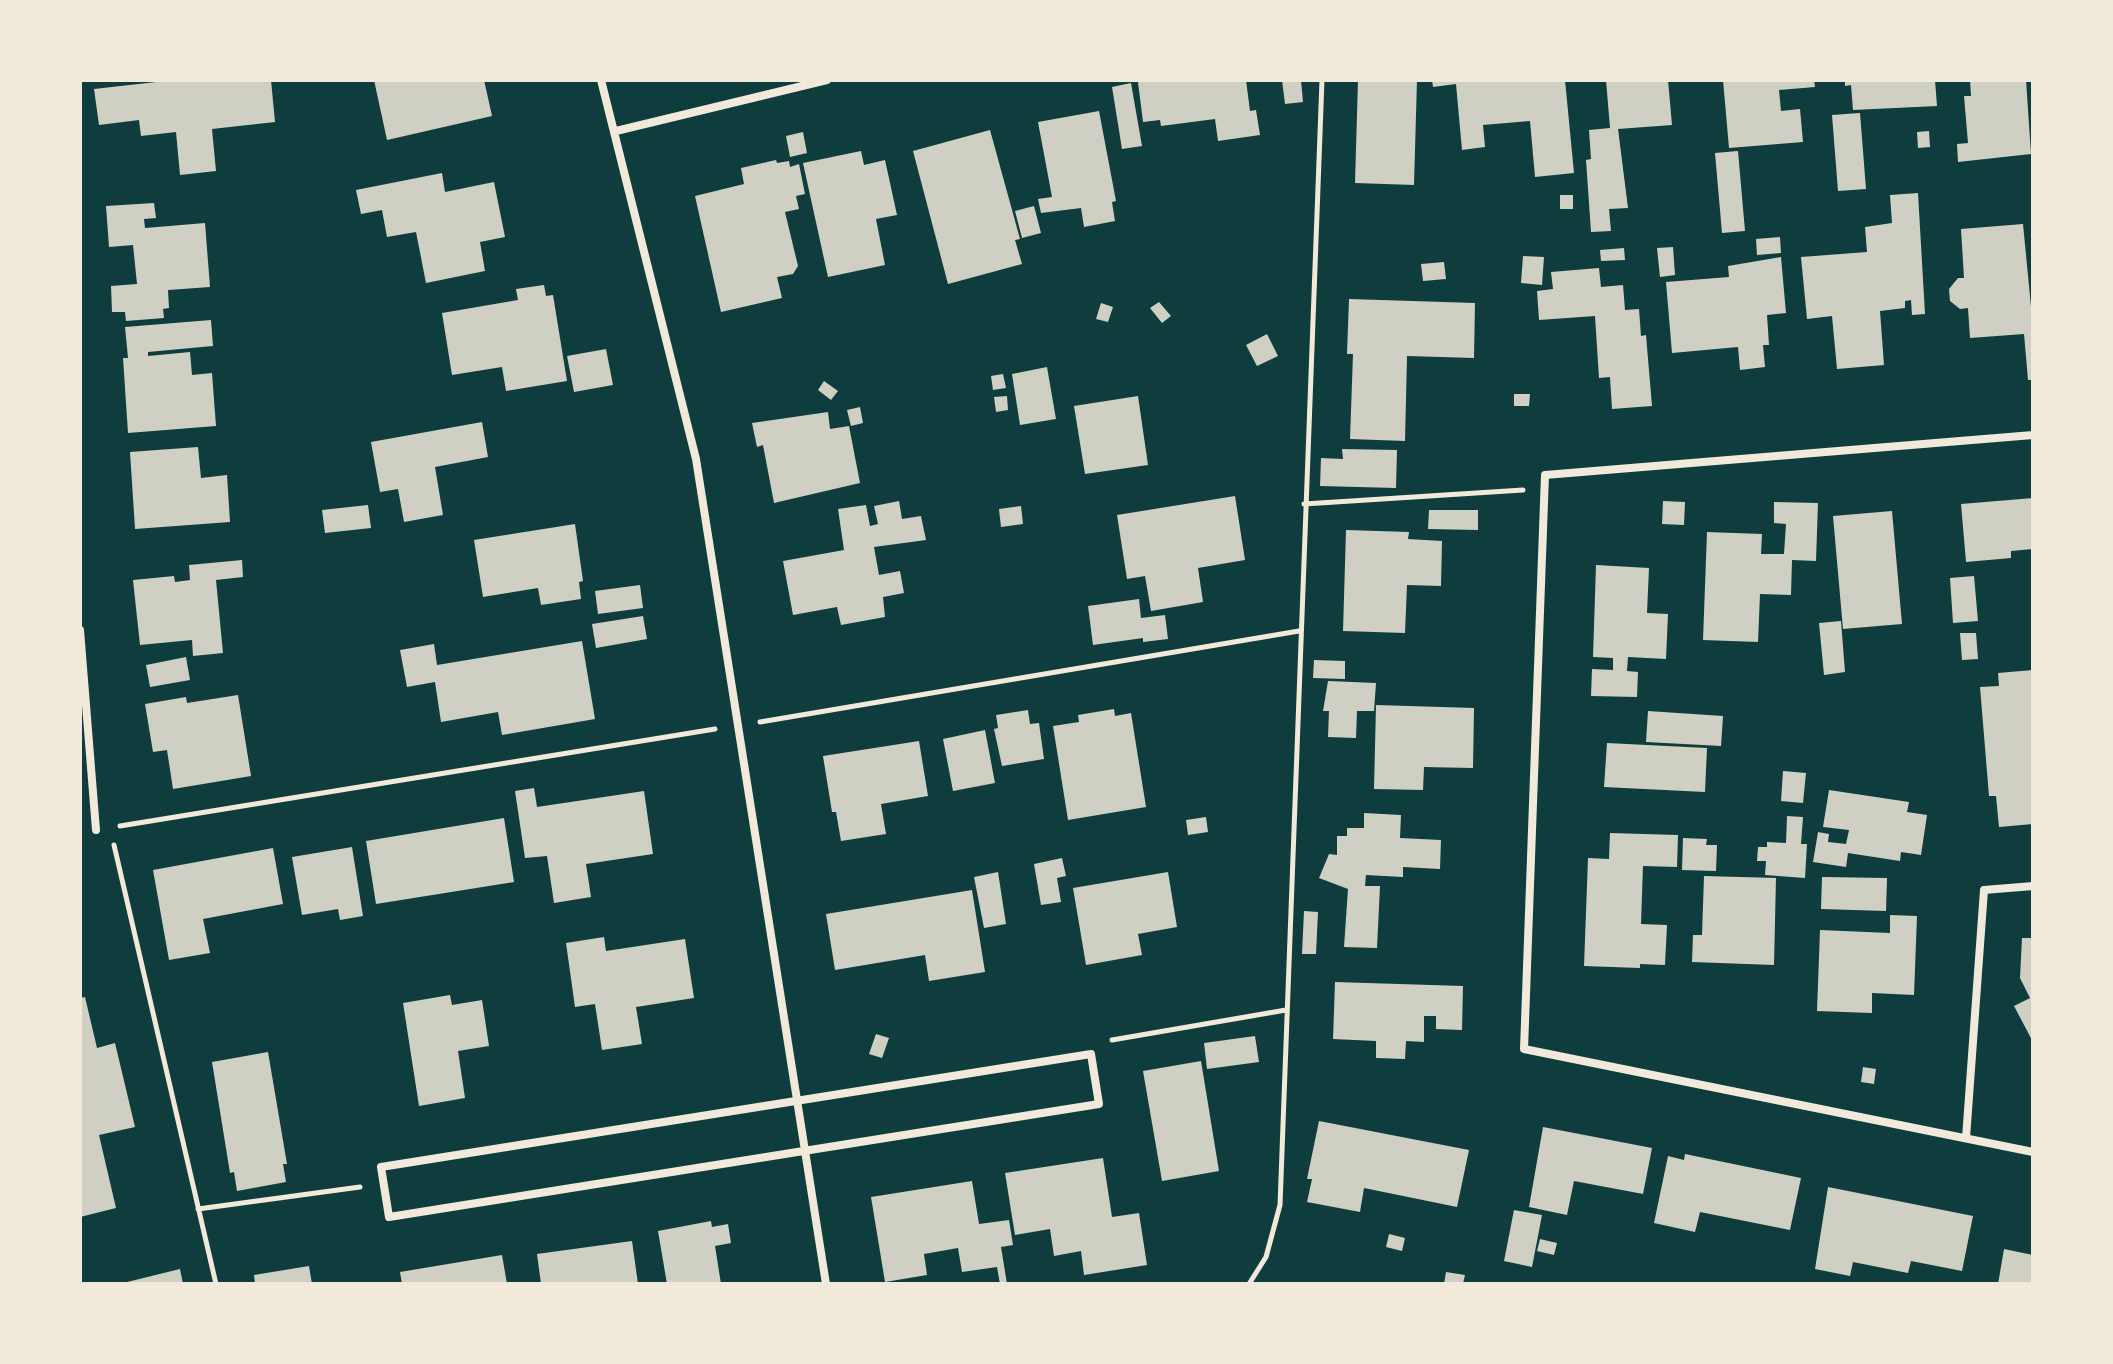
<!DOCTYPE html>
<html>
<head>
<meta charset="utf-8">
<style>
	body { margin:0 }
	#map { position:relative; width:2113px; height:1364px; overflow:hidden; background:#0f3d3e; font-family:Rubik,sans-serif }
	canvas { display:block }
	.frame { position:absolute; inset:0; border:82px solid #f1e9da; pointer-events:none }
</style>
</head>
<body>
<div id="map">
<canvas width="2113" height="1364"></canvas>
<div class="frame"></div>
</div>
<script>
const context = document.querySelector('canvas').getContext('2d');
context.lineJoin = 'round';
function fill(path, color) { context.fillStyle = color; context.fill(path, 'evenodd'); }
const poly = rows => new Path2D(rows.map(r => 'M' + r).join(''));
function trace(path, color, width, dash) { context.strokeStyle = color; context.lineWidth = width; context.lineCap = dash ? 'butt' : 'round'; context.setLineDash(dash || []); context.stroke(path); }
fill(poly([
	[174,80,271,80,275,122,212,129,216,171,180,175,176,132,141,136,139,120,99,125,94,89],
	[374,80,484,80,492,116,387,140],
	[1155,80,1246,80,1250,111,1256,110,1260,135,1218,141,1215,119,1161,126,1160,120,1143,122,1138,82],
	[1282,80,1301,80,1303,102,1285,104],
	[1358,80,1417,80,1414,185,1355,183],
	[1432,80,1565,80,1574,173,1535,177,1530,121,1483,125,1485,147,1462,150,1456,84,1433,87],
	[1606,80,1668,80,1672,125,1618,129,1628,208,1609,209,1611,231,1591,232,1586,160,1591,159,1589,130,1610,128],
	[1723,80,1814,80,1815,87,1779,90,1781,111,1800,109,1803,142,1729,148],
	[1845,80,1935,80,1937,106,1853,110,1851,85,1845,86],
	[1970,80,2026,80,2031,154,1958,162,1957,144,1968,143,1964,96,1971,96],
	[1131,83,1142,146,1122,149,1112,87],
	[1099,111,1116,201,1112,202,1115,221,1084,227,1081,208,1041,213,1038,199,1052,197,1038,122],
	[1860,113,1866,189,1838,191,1832,115],
	[990,130,1020,239,1015,240,1022,264,948,284,913,151],
	[1929,131,1930,147,1918,148,1917,132],
	[803,132,807,153,790,157,786,136],
	[861,151,864,165,885,160,897,215,876,219,885,265,828,277,803,163],
	[1738,151,1745,231,1722,233,1715,153],
	[776,160,777,163,789,161,790,167,799,164,805,194,796,196,799,209,785,212,798,266,793,274,777,277,782,298,721,312,695,196,744,184,741,168],
	[442,173,445,192,494,182,505,237,480,242,485,271,426,283,416,232,387,237,382,210,361,214,356,190],
	[1918,193,1925,314,1912,315,1911,300,1905,301,1905,308,1880,311,1884,365,1837,369,1832,316,1807,319,1801,257,1867,252,1865,227,1892,223,1890,195],
	[1560,195,1573,195,1573,209,1560,209],
	[154,203,156,218,144,219,145,228,205,223,210,287,168,290,169,308,163,309,164,318,126,321,125,312,112,312,111,286,137,284,133,245,109,247,106,206],
	[1034,206,1041,233,1022,238,1015,211],
	[2023,224,2033,327,2033,380,2028,380,2024,334,1970,338,1968,308,1960,309,1950,301,1949,289,1958,278,1964,278,1961,229],
	[1780,237,1781,253,1757,255,1756,239],
	[1673,247,1675,275,1660,277,1657,248],
	[1624,248,1625,260,1601,261,1600,250],
	[1523,256,1544,257,1542,285,1521,283],
	[1781,257,1786,313,1767,315,1769,345,1763,345,1765,367,1740,370,1738,347,1672,353,1666,282,1729,277,1728,266],
	[1444,262,1446,279,1423,281,1421,264],
	[1599,268,1601,287,1623,285,1625,310,1639,309,1641,336,1646,335,1652,406,1612,409,1610,377,1599,378,1595,316,1539,320,1537,291,1553,289,1551,272],
	[544,285,546,296,553,295,567,381,506,391,502,367,452,375,442,313,518,300,516,289],
	[1349,299,1475,303,1474,358,1407,356,1405,441,1350,439,1353,354,1347,354],
	[1159,302,1171,316,1162,323,1150,308],
	[1101,303,1113,307,1108,322,1096,319],
	[211,320,213,346,148,352,148,356,190,352,192,375,212,373,216,426,128,433,123,358,128,358,125,327],
	[1267,334,1278,356,1257,366,1246,345],
	[606,349,613,385,574,392,567,356],
	[1047,367,1056,419,1020,425,1012,374],
	[1003,374,1006,388,993,390,991,376],
	[824,381,838,391,831,400,818,390],
	[1514,394,1530,394,1529,406,1514,406],
	[1007,396,1008,410,996,412,994,397],
	[1138,396,1148,465,1085,474,1074,406],
	[860,407,863,423,851,426,847,410],
	[828,412,830,429,849,426,860,483,774,503,763,445,757,447,752,423],
	[482,422,488,457,435,467,443,515,404,522,398,489,380,492,371,442],
	[198,447,201,478,227,475,230,522,135,529,130,452],
	[1342,449,1397,450,1396,488,1320,486,1321,458,1343,459],
	[1235,496,1245,560,1198,568,1203,602,1151,611,1145,576,1127,579,1117,515],
	[2033,498,2033,549,2011,551,2011,558,1966,562,1961,504],
	[899,501,902,519,921,516,926,540,874,547,879,575,900,571,904,593,883,597,885,617,841,625,837,607,793,615,783,561,844,550,838,509,866,505,870,526,878,524,874,506],
	[1663,501,1685,502,1684,525,1662,524],
	[1774,502,1818,503,1816,561,1792,560,1791,595,1760,594,1758,642,1703,640,1707,532,1762,534,1761,554,1784,554,1786,524,1774,523],
	[368,505,371,528,325,533,322,510],
	[1021,506,1023,524,1001,527,999,509],
	[1429,510,1478,510,1478,530,1428,529],
	[1892,511,1902,624,1843,629,1833,516],
	[575,524,583,581,579,582,581,599,541,605,538,588,483,597,474,540],
	[1346,530,1409,532,1408,539,1442,541,1441,586,1407,585,1405,633,1343,631],
	[242,560,243,577,216,580,223,653,193,656,192,640,140,645,133,580,174,576,175,582,190,580,189,565],
	[1596,565,1649,568,1647,613,1668,614,1666,659,1628,657,1627,671,1638,672,1637,697,1591,696,1592,669,1613,670,1613,658,1593,657],
	[1974,576,1978,621,1953,623,1950,578],
	[640,585,643,608,598,614,595,591],
	[1139,599,1141,618,1165,615,1168,639,1143,642,1143,638,1093,645,1088,606],
	[643,616,647,639,596,648,592,624],
	[1841,621,1845,672,1824,675,1819,623],
	[1960,633,1976,633,1978,659,1962,660],
	[582,641,595,719,502,735,498,712,441,722,435,682,407,687,400,650,434,644,437,665],
	[186,657,190,680,150,687,146,665],
	[1314,660,1345,661,1345,679,1313,678],
	[2033,670,2033,824,1999,827,1996,796,1989,796,1980,687,1999,686,1998,673],
	[1328,681,1376,683,1374,711,1357,711,1356,738,1328,737,1329,711,1323,711],
	[238,695,251,776,173,789,167,750,153,752,145,704,186,697,187,703],
	[1376,705,1474,708,1473,768,1424,767,1423,790,1374,789],
	[1114,709,1115,716,1131,713,1146,807,1068,820,1053,726,1079,722,1078,715],
	[1028,710,1030,724,1039,723,1044,759,1002,766,994,729,998,728,996,715],
	[1648,711,1723,716,1721,746,1646,742],
	[985,730,995,783,953,791,943,739],
	[919,741,928,796,881,804,886,834,841,841,836,812,832,812,823,756],
	[1607,743,1707,748,1705,792,1604,787],
	[1783,771,1806,773,1803,803,1781,801],
	[534,788,537,807,644,791,653,854,586,864,591,897,554,903,547,856,525,858,515,791],
	[1829,790,1909,802,1907,812,1927,815,1921,855,1901,852,1900,861,1848,853,1846,867,1813,862,1818,832,1829,834,1828,842,1846,844,1849,830,1823,827],
	[1364,813,1401,815,1400,838,1441,840,1440,869,1403,867,1403,877,1366,875,1365,886,1380,886,1377,948,1344,947,1348,889,1319,878,1329,854,1337,855,1337,836,1347,836,1347,828,1364,828],
	[1787,816,1803,817,1801,844,1807,844,1805,878,1765,875,1766,861,1757,861,1758,847,1767,847,1767,842,1786,843],
	[1206,817,1208,832,1188,835,1186,820],
	[504,818,514,882,376,904,366,841],
	[1610,833,1678,835,1677,867,1643,866,1641,924,1667,925,1665,965,1640,964,1640,968,1584,966,1588,858,1609,859],
	[1683,838,1707,839,1706,845,1717,845,1716,871,1682,870],
	[352,847,363,916,340,920,338,909,302,915,292,857],
	[273,848,283,904,203,919,210,953,169,960,153,870],
	[1062,858,1066,876,1057,878,1061,902,1041,905,1034,864],
	[998,872,1006,924,984,928,974,877],
	[1168,872,1177,927,1138,934,1142,955,1086,965,1073,888],
	[1704,876,1776,878,1774,965,1692,962,1693,935,1702,935],
	[1822,877,1887,878,1886,911,1821,909],
	[972,890,985,972,929,981,925,955,835,970,826,914],
	[1304,911,1318,912,1316,954,1302,954],
	[1890,915,1917,916,1914,995,1872,993,1872,1013,1817,1011,1820,930,1890,933],
	[604,937,606,951,685,939,694,998,636,1007,642,1044,602,1050,595,1004,575,1007,566,943],
	[2022,938,2033,938,2033,1042,2014,1006,2030,998,2020,978],
	[1335,982,1463,986,1462,1030,1436,1029,1436,1016,1424,1016,1424,1042,1406,1041,1405,1059,1376,1058,1376,1041,1333,1039],
	[450,995,452,1005,482,1000,489,1046,458,1051,465,1098,419,1106,403,1003],
	[85,997,97,1048,115,1043,135,1127,99,1135,116,1208,80,1217,80,998],
	[876,1034,889,1038,882,1058,869,1054],
	[1255,1036,1259,1062,1207,1069,1204,1043],
	[268,1052,287,1164,283,1164,286,1182,237,1191,234,1172,230,1173,212,1062],
	[1201,1061,1219,1171,1162,1181,1143,1071],
	[1863,1067,1876,1069,1874,1084,1861,1082],
	[1319,1121,1469,1150,1457,1207,1364,1188,1360,1212,1307,1202,1312,1179,1307,1179],
	[1543,1127,1652,1148,1643,1194,1574,1181,1567,1215,1529,1207],
	[1685,1154,1801,1178,1790,1230,1700,1212,1695,1232,1654,1223,1668,1156,1684,1160],
	[1103,1158,1112,1217,1139,1213,1147,1265,1084,1275,1081,1251,1054,1256,1050,1229,1015,1235,1005,1173],
	[972,1181,979,1224,1009,1220,1013,1245,1001,1247,1007,1284,1000,1284,997,1267,962,1272,958,1248,924,1254,927,1275,885,1282,871,1197],
	[1828,1187,1973,1216,1962,1271,1911,1261,1908,1273,1853,1262,1850,1276,1815,1269],
	[1514,1210,1542,1215,1532,1267,1504,1261],
	[711,1221,712,1227,728,1224,731,1243,715,1246,721,1284,667,1284,658,1231],
	[1389,1234,1405,1238,1402,1251,1386,1247],
	[1540,1239,1557,1243,1554,1255,1537,1251],
	[632,1241,638,1284,541,1284,537,1254],
	[2004,1249,2033,1255,2033,1284,1998,1284],
	[502,1255,507,1284,402,1284,400,1272],
	[309,1266,312,1284,255,1284,254,1275],
	[180,1269,183,1284,123,1284,123,1283],
	[1446,1272,1465,1275,1463,1284,1444,1284]
]), '#cfcfc3');
trace(poly([
	[1304,504,1523,490],
	[760,722,1299,631],
	[120,826,715,729],
	[114,845,216,1284],
	[1112,1040,1286,1010],
	[198,1209,360,1187],
	[1249,1284,1266,1257,1280,1205,1322,80]
]), '#f1e9da', 5);
trace(poly([
	[601,80,696,459,826,1284],
	[616,131,827,80],
	[2033,435,1545,475,1524,1049,2033,1152],
	[80,630,96,830],
	[1091,1054,1099,1104,389,1217,381,1167,1091,1054],
	[1966,1138,1984,890,2033,886]
]), '#f1e9da', 8);
</script>
</body>
</html>
